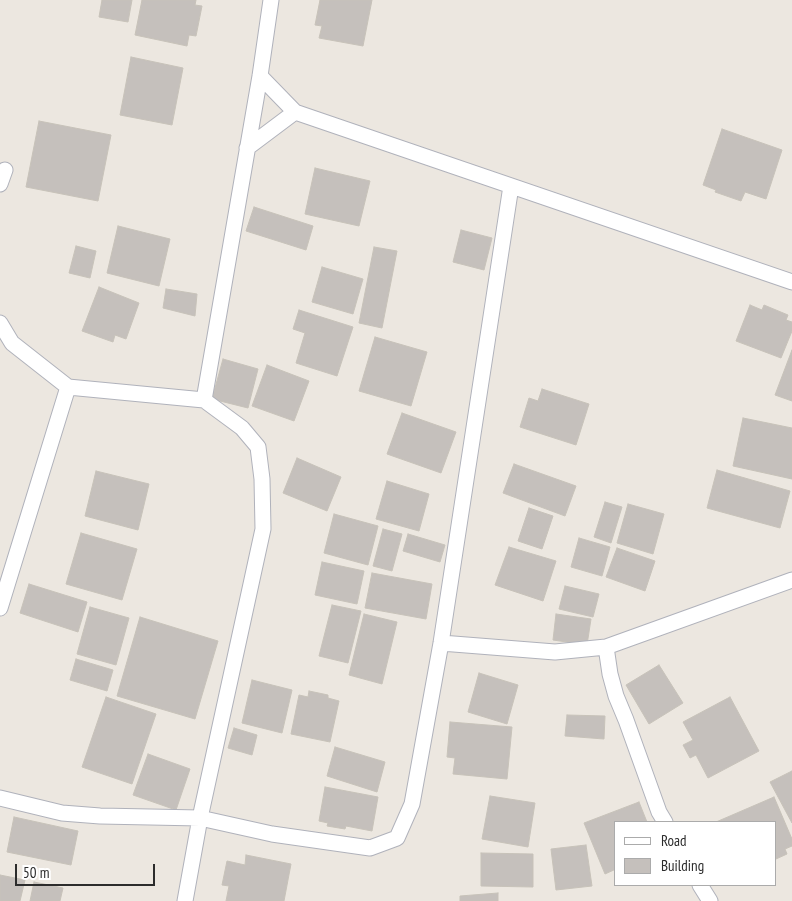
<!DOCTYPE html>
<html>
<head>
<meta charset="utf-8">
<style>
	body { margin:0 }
	#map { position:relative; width:792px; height:901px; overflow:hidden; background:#ece7e0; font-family:"PT Sans Narrow",sans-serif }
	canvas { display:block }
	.legend { position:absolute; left:614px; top:821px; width:162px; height:65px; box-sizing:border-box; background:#fff; border:1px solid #ababab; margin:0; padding:6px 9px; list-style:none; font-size:15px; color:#2c2c2c }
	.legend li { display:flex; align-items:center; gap:10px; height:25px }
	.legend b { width:25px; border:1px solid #ababab }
	.scale { position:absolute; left:15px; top:864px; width:140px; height:22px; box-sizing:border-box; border:2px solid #2c2c2c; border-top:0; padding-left:6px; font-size:15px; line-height:18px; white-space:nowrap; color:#2c2c2c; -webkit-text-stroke:4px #fff; paint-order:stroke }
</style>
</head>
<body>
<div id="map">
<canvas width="792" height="901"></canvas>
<ul class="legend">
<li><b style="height:6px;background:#fff"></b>Road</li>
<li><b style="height:14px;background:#c5c0bc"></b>Building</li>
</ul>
<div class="scale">50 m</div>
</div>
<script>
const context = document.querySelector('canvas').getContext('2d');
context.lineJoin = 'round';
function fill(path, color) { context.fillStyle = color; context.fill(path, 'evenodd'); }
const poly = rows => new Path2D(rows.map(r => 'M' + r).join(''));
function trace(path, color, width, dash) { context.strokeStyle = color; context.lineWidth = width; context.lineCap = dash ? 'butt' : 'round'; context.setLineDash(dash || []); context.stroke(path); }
const building = poly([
	[102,0,132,0,128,22,99,17,102,0],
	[142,0,196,0,195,5,202,6,196,36,189,35,187,46,135,35,142,0],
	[320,0,372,0,363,46,319,38,322,26,315,25,320,0],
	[131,57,183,68,172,125,120,115,131,57],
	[39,121,111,135,98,201,26,187,39,121],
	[722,129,782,150,766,199,745,192,741,201,715,192,716,190,703,185,722,129],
	[315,168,370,181,359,226,305,214,315,168],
	[254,207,313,226,306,250,246,231,254,207],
	[118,226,170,239,159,286,107,273,118,226],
	[461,230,492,238,484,270,453,262,461,230],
	[76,246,96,251,90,278,69,273,76,246],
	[374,247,397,251,382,328,359,323,374,247],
	[322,267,363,279,353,314,312,302,322,267],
	[99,287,139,303,126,339,115,335,113,342,82,331,99,287],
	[166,289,197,294,195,316,163,308,166,289],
	[750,305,762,310,764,305,788,315,786,320,792,322,792,331,781,358,736,341,750,305],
	[299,310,353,327,337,376,296,363,305,333,293,329,299,310],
	[375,337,427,352,411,406,359,391,375,337],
	[792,350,792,401,775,395,792,350],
	[223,359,258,369,248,408,212,399,223,359],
	[267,365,309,381,294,421,252,406,267,365],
	[542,389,589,404,576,445,520,427,529,398,538,401,542,389],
	[402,413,456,432,441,473,387,454,402,413],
	[743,418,792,428,792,479,733,466,743,418],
	[297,458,341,477,327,511,283,493,297,458],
	[514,464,576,486,565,516,503,493,514,464],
	[717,470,790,491,780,528,707,508,717,470],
	[96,471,149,484,138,530,85,516,96,471],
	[387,481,429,494,419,531,376,519,387,481],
	[605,502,622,507,611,543,594,537,605,502],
	[628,504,664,514,653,554,617,543,628,504],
	[529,508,553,516,542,549,518,541,529,508],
	[334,514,378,526,368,565,324,553,334,514],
	[383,529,402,534,392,571,373,566,383,529],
	[81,533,137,549,122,600,66,584,81,533],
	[408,534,445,545,440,562,403,551,408,534],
	[579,538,610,547,602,576,571,567,579,538],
	[509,547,556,561,543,601,495,585,509,547],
	[617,548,655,561,645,591,606,577,617,548],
	[322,562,364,571,357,604,315,595,322,562],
	[372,573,432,584,426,619,365,608,372,573],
	[29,584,87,602,78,632,20,613,29,584],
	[565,586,599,594,593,617,559,609,565,586],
	[332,605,361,611,348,663,319,656,332,605],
	[90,607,129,618,116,665,77,654,90,607],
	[364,614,397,622,382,684,349,675,364,614],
	[556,614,591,619,587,645,553,640,556,614],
	[140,617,218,641,195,719,117,696,140,617],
	[76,659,113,670,107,691,70,680,76,659],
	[659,665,683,703,649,724,626,685,659,665],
	[479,673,518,685,507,724,468,712,479,673],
	[252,680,292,690,282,733,242,723,252,680],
	[309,691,328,695,328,698,339,701,330,742,291,734,299,695,308,697,309,691],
	[106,697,156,714,132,784,82,767,106,697],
	[730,697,759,751,708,778,696,755,690,758,683,745,693,740,683,722,730,697],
	[567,715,605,716,604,739,565,736,567,715],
	[450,722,512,727,507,779,453,774,455,758,447,757,450,722],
	[234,728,257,735,252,755,228,748,234,728],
	[335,747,385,762,377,792,327,776,335,747],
	[148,754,190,769,176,810,133,795,148,754],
	[792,771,792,823,770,782,792,771],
	[325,787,378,797,372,831,346,826,345,829,327,826,328,823,319,821,325,787],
	[490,796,535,803,528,847,482,839,490,796],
	[774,797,792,839,792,846,785,849,787,854,776,859,776,822,716,822,774,797],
	[639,802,647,822,616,822,616,869,605,874,584,823,639,802],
	[14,817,78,831,71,865,7,852,14,817],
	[586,845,592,886,556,890,551,849,586,845],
	[481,853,533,854,533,887,481,886,481,853],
	[246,855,291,864,284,901,226,901,229,886,222,885,227,861,245,865,246,855],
	[0,875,25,880,20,901,0,901,0,875],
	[34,882,63,888,60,901,30,901,34,882],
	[498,893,498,901,460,901,460,896,498,893]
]);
fill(building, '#c5c0bc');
trace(building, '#c7c2b9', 1);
const minor = poly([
	[260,76,295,112,792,282],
	[247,148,295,112],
	[0,184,5,170],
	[0,323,12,343,68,387,204,400],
	[0,608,68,387],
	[441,643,555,652,606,647,792,580],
	[606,647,610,674,616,696,626,720,659,812,665,822],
	[0,798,62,813,100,816,200,818,272,834,370,848,397,838,412,804,441,643,511,186],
	[700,885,710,901],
	[185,901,200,818,263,529,262,479,258,447,242,428,204,400,260,76,271,0]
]);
trace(minor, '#b0b2bb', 17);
trace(minor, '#fff', 15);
</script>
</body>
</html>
